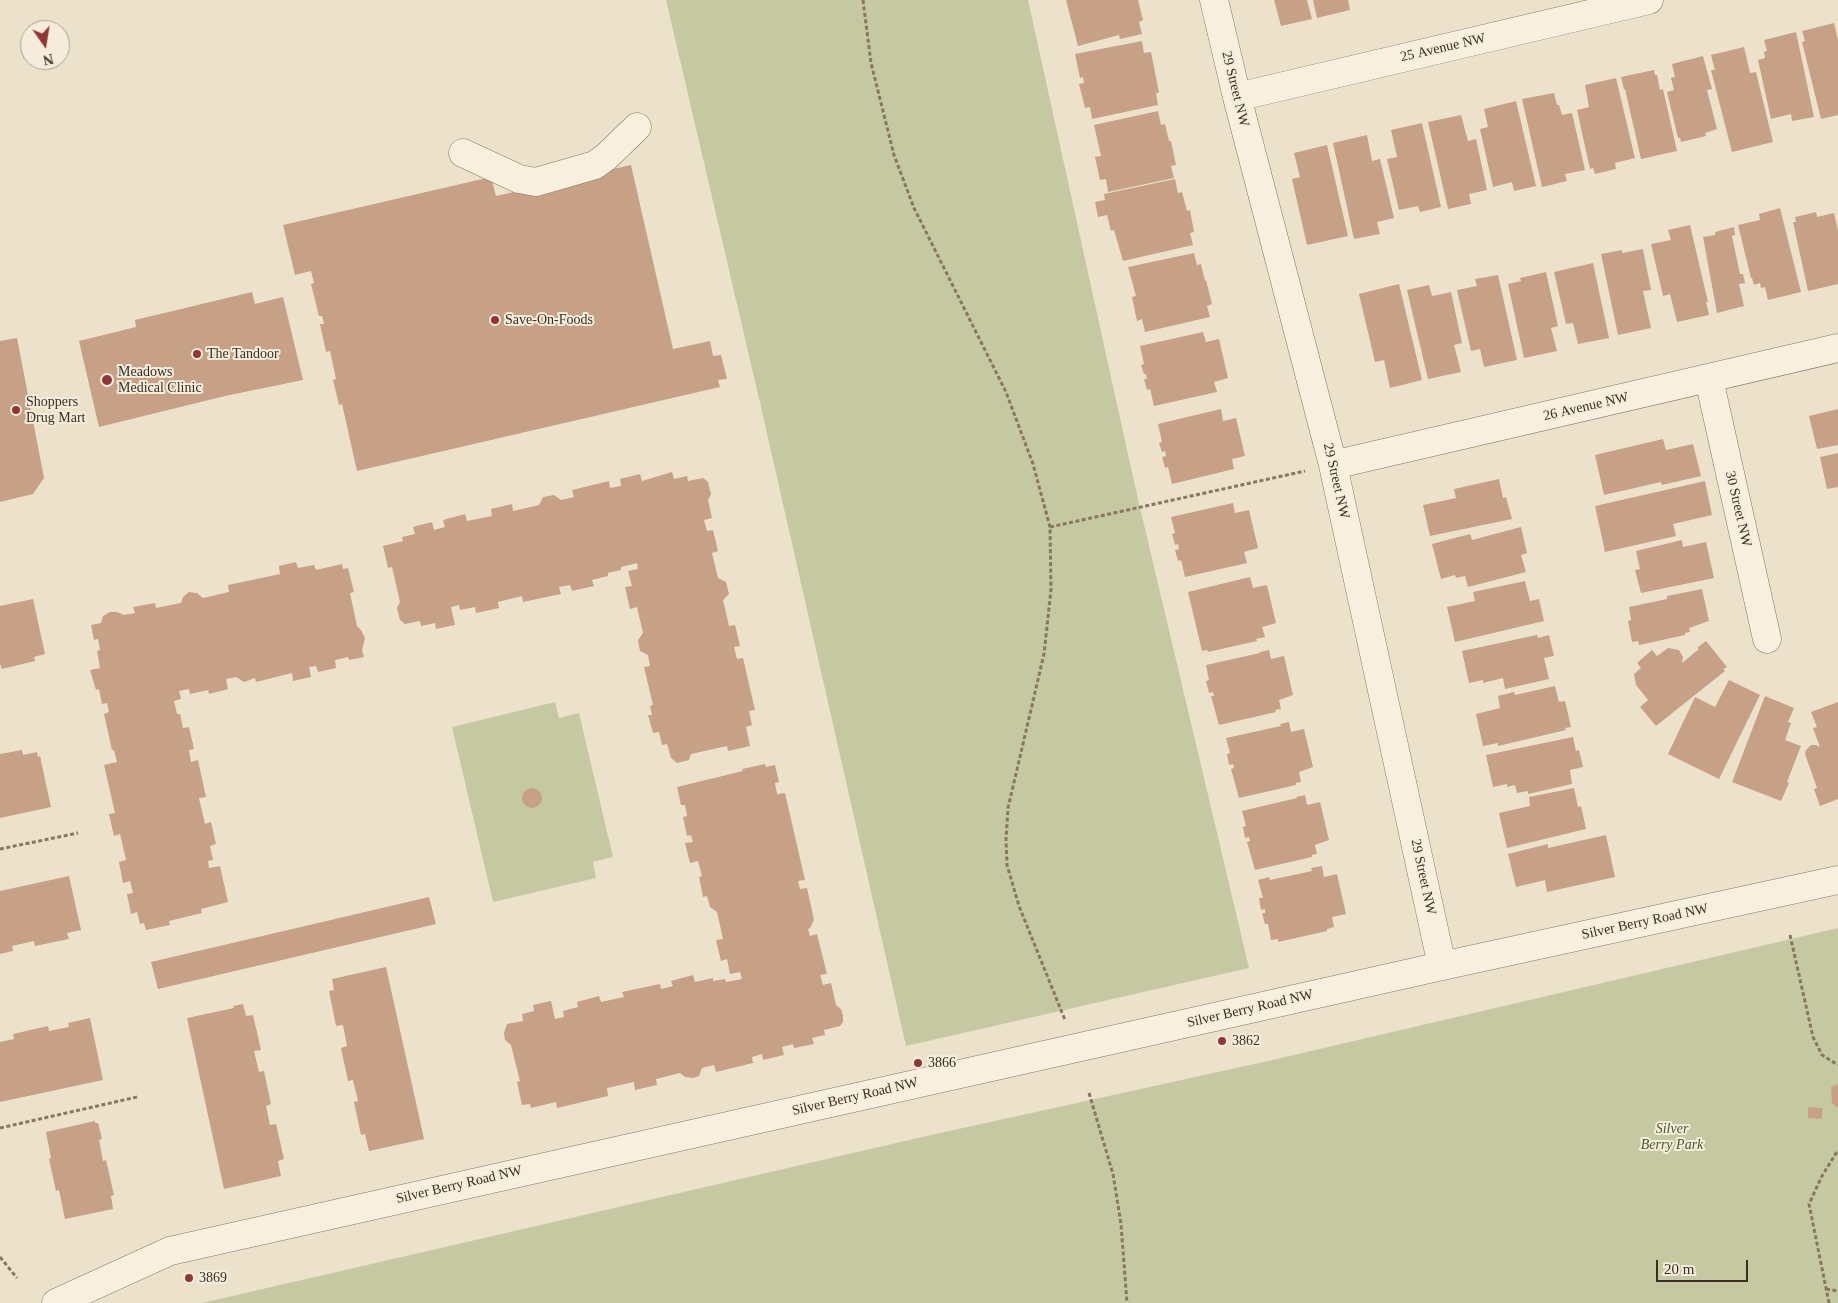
<!DOCTYPE html>
<html>
<head>
<meta charset="utf-8">
<style>
	body { margin:0 }
	#map { position:relative; width:1838px; height:1303px; overflow:hidden; background:#ece2cc; font-family:"Times New Roman",serif }
	canvas { display:block }
	.north { position:absolute; left:20px; top:20px; width:50px; height:50px; box-sizing:border-box; background:#f4eddb; border:1px solid #aaa191; border-radius:50%; rotate:167deg; font-size:14px; font-weight:700; line-height:20px; text-align:center; color:#3a2e23 }
	.north::after { content:''; display:block; margin:auto; width:18px; height:22px; background:#913637; clip-path:polygon(50% 0,100% 100%,50% 72%,0 100%) }
	.scale { position:absolute; left:1656px; top:1260px; width:92px; height:22px; box-sizing:border-box; border:2px solid #3a2e23; border-top:0; padding-left:6px; font-size:15px; line-height:18px; white-space:nowrap; color:#3a2e23; -webkit-text-stroke:4px #f4eddb; paint-order:stroke }
</style>
</head>
<body>
<div id="map">
<canvas width="1838" height="1303"></canvas>
<div class="north">N</div>
<div class="scale">20 m</div>
</div>
<script>
const context = document.querySelector('canvas').getContext('2d');
context.lineJoin = 'round';
function fill(path, color) { context.fillStyle = color; context.fill(path, 'evenodd'); }
const poly = rows => new Path2D(rows.map(r => 'M' + r).join(''));
function trace(path, color, width, dash) { context.strokeStyle = color; context.lineWidth = width; context.lineCap = dash ? 'butt' : 'round'; context.setLineDash(dash || []); context.stroke(path); }
function write(font, color, halo, rows, align = 'center') {
  context.font = font + ' "Times New Roman",serif'; context.lineWidth = 4; context.setLineDash([]); context.textBaseline = 'middle'; context.strokeStyle = halo; context.fillStyle = color; for (const [text, x, y, turn = 0] of rows) {
    context.save(); context.translate(x, y); context.rotate((+turn || 0) * Math.PI / 180); context.textAlign = isNaN(turn) ? turn : align; if (halo) context.strokeText(text, 0, 0); context.fillText(text, 0, 0); context.restore();
  }
}
fill(poly([
	[666,0,1028,0,1137,495,1249,968,906,1046,761,407],
	[555,702,559,718,579,713,613,857,593,862,596,878,493,902,452,727],
	[1838,928,1838,1303,202,1303,931,1135,1268,1061]
]), '#c4c9a1');
fill(poly([
	[1066,0,1138,0,1143,20,1139,22,1142,34,1120,39,1119,35,1078,46],
	[1274,0,1307,0,1312,19,1281,26],
	[1313,0,1348,0,1350,10,1317,18],
	[1834,23,1838,40,1838,115,1821,119,1802,42,1805,41,1802,31],
	[1796,32,1814,117,1792,121,1791,114,1771,119,1758,60,1765,58,1764,52,1767,51,1764,40],
	[1142,41,1144,53,1151,52,1159,93,1156,93,1158,105,1092,119,1090,107,1085,108,1079,84,1084,83,1083,77,1080,78,1075,54],
	[1744,47,1750,73,1756,72,1773,142,1732,152,1711,70,1715,70,1711,55],
	[1703,56,1712,89,1707,90,1717,129,1705,133,1706,136,1681,142,1680,138,1678,138,1667,92,1674,90,1671,78,1675,77,1672,64],
	[1654,70,1655,75,1657,75,1660,90,1663,89,1677,151,1641,159,1625,89,1624,89,1621,77],
	[1616,78,1635,158,1615,163,1616,169,1595,174,1593,168,1590,169,1577,110,1589,107,1585,85],
	[1554,93,1557,105,1559,105,1562,115,1572,113,1585,170,1565,174,1567,181,1542,187,1522,99],
	[1516,101,1536,186,1514,191,1512,182,1493,187,1480,129,1488,127,1484,109],
	[1158,111,1161,125,1165,124,1169,141,1171,141,1176,165,1171,166,1174,178,1108,192,1106,179,1100,180,1095,157,1101,156,1094,125],
	[1461,115,1468,141,1476,139,1487,190,1469,194,1471,204,1448,209,1428,122],
	[1422,123,1441,207,1420,212,1418,206,1399,210,1387,159,1397,157,1391,130],
	[1367,135,1372,161,1380,159,1394,218,1377,222,1380,234,1354,239,1333,143],
	[1327,145,1348,236,1307,245,1292,179,1300,177,1294,153],
	[631,165,673,349,710,341,713,356,721,355,727,379,718,380,720,387,357,471,342,404,339,405,333,380,336,379,330,351,326,352,320,324,324,324,322,316,319,316,311,284,314,283,311,271,295,275,283,225,491,177,496,196],
	[1175,179,1178,193,1182,192,1187,211,1190,210,1194,232,1190,233,1193,245,1123,261,1114,230,1111,231,1107,215,1098,217,1095,202,1105,200,1104,194],
	[1780,208,1801,292,1768,300,1765,287,1761,288,1760,283,1754,285,1752,278,1751,278,1738,225,1760,220,1759,214],
	[1816,212,1817,217,1834,213,1838,230,1838,284,1808,291,1793,222,1796,222,1795,217],
	[1690,225,1708,302,1706,302,1709,315,1677,322,1670,294,1663,296,1651,244,1671,240,1668,230],
	[1734,227,1735,235,1732,236,1740,274,1743,274,1745,283,1739,284,1744,306,1717,313,1703,237,1715,235,1715,232],
	[1643,249,1651,290,1643,291,1651,328,1618,335,1601,254,1622,250,1622,253],
	[1194,253,1197,265,1201,264,1205,281,1206,280,1212,304,1207,306,1210,317,1145,332,1142,319,1137,321,1132,297,1136,296,1128,267],
	[1593,263,1609,338,1578,344,1573,323,1566,324,1554,272],
	[1546,272,1558,326,1551,328,1557,351,1524,358,1508,284,1521,281,1520,278],
	[1498,275,1517,360,1484,367,1480,349,1471,351,1457,290,1477,286,1475,279],
	[1399,284,1422,380,1390,388,1384,360,1375,362,1359,294],
	[1429,285,1432,296,1451,292,1462,343,1454,345,1461,372,1428,379,1407,290],
	[252,292,255,304,283,297,303,380,225,396,99,427,79,341,136,327,135,320],
	[1203,332,1206,342,1219,339,1228,378,1214,382,1217,392,1154,406,1150,389,1147,390,1144,379,1147,379,1146,374,1144,374,1141,365,1144,364,1140,346],
	[17,338,44,478,33,494,0,502,0,341],
	[1221,409,1223,421,1236,418,1245,456,1232,459,1234,469,1172,484,1168,467,1165,468,1162,457,1166,456,1165,451,1162,452,1159,443,1162,442,1158,424],
	[1838,409,1838,445,1817,449,1809,416],
	[1663,439,1666,450,1693,444,1701,476,1662,485,1661,482,1604,495,1595,455],
	[1838,453,1838,487,1827,489,1820,457],
	[672,472,674,479,687,476,688,481,703,478,708,482,711,494,708,500,712,518,704,520,707,531,713,530,718,551,712,553,718,578,726,582,729,594,723,600,729,626,735,625,740,646,734,647,737,659,743,658,755,710,749,711,752,725,746,727,750,746,728,751,727,746,691,754,689,760,677,763,671,758,667,744,662,745,659,732,653,733,648,715,652,715,650,706,653,705,644,667,650,666,648,655,640,651,638,640,643,633,637,607,630,609,625,587,632,586,628,571,638,569,637,563,621,567,621,570,608,573,608,576,592,580,594,586,572,591,570,585,559,587,561,594,523,602,522,596,498,602,499,608,476,613,475,607,460,610,459,605,451,607,455,625,436,629,435,623,421,626,420,621,405,624,400,620,397,608,400,602,392,567,388,568,383,546,403,541,402,537,415,534,413,527,432,522,434,530,445,527,443,520,465,514,467,521,492,516,491,509,512,504,513,511,539,505,543,497,554,495,561,500,574,497,572,490,609,481,610,488,621,486,620,479,640,474,642,481],
	[1499,479,1503,498,1506,497,1512,519,1430,536,1423,505,1456,498,1454,489],
	[1705,481,1712,515,1673,524,1676,536,1605,552,1595,506],
	[1233,503,1235,513,1249,510,1258,548,1244,552,1247,563,1185,577,1181,560,1178,561,1175,550,1179,549,1178,544,1175,545,1172,534,1175,533,1171,517],
	[1521,527,1527,553,1521,555,1526,572,1468,587,1465,576,1456,578,1455,575,1441,579,1432,544,1470,534,1472,540],
	[1682,540,1683,547,1706,542,1714,578,1641,593,1635,570,1640,569,1636,551],
	[296,562,298,568,314,565,316,570,342,564,343,569,348,568,354,592,350,593,357,626,361,630,365,638,362,650,364,657,349,660,348,657,335,660,336,668,318,672,316,666,309,667,311,677,293,681,292,673,256,682,255,678,244,682,236,677,226,679,228,689,209,694,208,690,190,694,189,689,179,691,181,699,174,701,177,714,180,714,183,728,189,727,194,749,189,750,191,762,198,760,206,797,199,798,205,824,211,822,216,844,210,846,213,860,208,861,209,868,220,866,228,902,201,909,202,913,169,921,170,925,146,930,144,923,140,924,137,912,131,914,127,894,133,893,130,881,123,883,119,862,126,860,120,834,114,836,109,814,115,813,104,765,117,762,114,750,112,750,104,714,109,712,107,703,102,704,99,689,96,690,90,670,100,668,97,651,100,650,98,639,94,640,91,625,101,623,103,616,110,612,117,612,124,615,135,613,133,607,155,603,156,608,181,603,183,597,189,592,197,593,203,598,229,592,228,585,280,574,279,566],
	[1250,577,1253,588,1267,585,1276,623,1262,627,1265,637,1256,639,1257,641,1208,652,1207,650,1202,651,1188,592],
	[1525,581,1530,601,1539,599,1544,621,1455,642,1447,607,1475,601,1473,592],
	[1702,589,1709,621,1689,628,1690,632,1685,633,1685,635,1639,645,1638,641,1632,642,1628,621,1631,620,1629,607,1667,599,1667,596],
	[33,599,45,654,34,657,35,661,2,669,0,664,0,606],
	[1537,635,1538,638,1549,635,1554,656,1544,658,1549,679,1505,689,1503,678,1483,683,1483,680,1469,683,1462,651],
	[1706,641,1727,667,1723,669,1725,671,1656,726,1640,707,1648,700,1636,685,1634,674,1641,668,1637,663,1652,650,1657,656,1668,648,1679,650,1683,657,1682,663,1699,649,1697,648],
	[1269,650,1271,659,1284,656,1293,695,1279,700,1281,709,1275,710,1276,712,1219,725,1211,696,1214,696,1213,692,1209,693,1206,681,1209,680,1206,665,1260,653,1260,652],
	[1729,680,1760,695,1719,779,1668,754,1695,697,1715,707],
	[1555,686,1559,702,1565,701,1571,727,1565,728,1566,730,1498,746,1498,743,1483,746,1476,714,1500,708,1498,696,1514,692,1515,695],
	[1765,696,1794,708,1788,722,1791,723,1785,740,1801,746,1787,782,1789,783,1781,801,1732,782],
	[1838,702,1838,799,1820,806,1814,789,1817,788,1805,754,1806,750,1811,745,1816,745,1820,747,1813,728,1817,727,1811,712],
	[1289,722,1291,732,1304,729,1313,767,1299,772,1301,782,1296,783,1296,785,1239,798,1231,769,1234,768,1233,764,1229,765,1227,754,1230,753,1226,738,1281,726,1280,724],
	[1573,737,1576,751,1579,750,1583,767,1570,770,1572,784,1528,794,1528,791,1517,793,1515,785,1507,787,1507,784,1493,787,1486,755],
	[22,750,23,755,37,752,38,757,40,756,51,807,0,818,0,754],
	[765,764,766,767,775,765,779,782,775,783,777,794,785,793,805,880,798,881,800,889,807,888,814,920,810,928,808,929,810,936,817,934,827,974,820,975,823,985,831,983,836,1005,841,1009,843,1015,843,1022,840,1026,824,1030,825,1035,812,1038,814,1044,794,1048,793,1044,782,1047,784,1055,763,1060,762,1054,752,1057,753,1063,716,1072,714,1065,702,1068,699,1076,693,1078,685,1077,680,1073,656,1079,657,1085,635,1090,634,1082,607,1088,608,1096,557,1108,556,1102,531,1108,530,1104,522,1105,517,1082,520,1081,511,1045,505,1040,504,1033,507,1024,523,1021,522,1014,534,1011,533,1005,551,1001,555,1019,564,1017,563,1011,578,1007,577,1002,599,996,601,1002,624,997,622,992,660,984,661,989,673,986,671,981,693,975,695,982,713,978,713,981,725,979,726,982,742,979,740,972,730,974,727,959,721,961,716,940,723,939,717,912,710,907,707,896,703,897,699,877,702,876,698,861,690,863,685,843,693,842,691,835,687,836,683,817,687,816,685,805,681,805,677,787,743,771,742,769],
	'522 798a10 10 0 1 1 20 0a10 10 0 1 1-20 0Z',
	[1574,788,1578,807,1581,806,1586,829,1507,848,1499,813,1530,806,1529,797],
	[1305,795,1307,805,1320,802,1329,840,1315,845,1317,854,1312,855,1312,857,1255,870,1247,842,1250,841,1249,837,1245,838,1243,827,1246,826,1242,811,1297,798,1296,797],
	[1606,835,1615,877,1547,892,1545,880,1516,887,1508,854,1548,844,1548,848],
	[1322,866,1324,877,1337,874,1346,914,1332,917,1334,927,1327,929,1327,931,1278,942,1278,939,1271,940,1268,924,1265,924,1262,913,1265,913,1265,909,1261,910,1259,898,1263,898,1258,880,1269,877,1270,880,1312,871,1311,868],
	[69,876,81,930,67,933,69,939,35,946,34,941,12,946,13,951,0,954,0,891],
	[429,897,436,924,158,989,151,962],
	[386,967,424,1139,369,1151,365,1134,361,1135,354,1102,358,1101,353,1080,348,1081,341,1048,347,1046,343,1025,336,1026,329,991,334,990,332,979],
	[243,1004,246,1016,253,1015,261,1050,254,1051,259,1072,264,1071,271,1104,266,1106,270,1125,276,1124,284,1159,278,1161,281,1176,224,1189,187,1018,234,1008,233,1006],
	[90,1018,103,1080,0,1102,0,1042,14,1039,13,1034,48,1026,49,1031,69,1027,68,1023],
	[1838,1084,1838,1108,1832,1103,1831,1087],
	[1808,1107,1822,1108,1822,1119,1808,1118],
	[95,1121,95,1123,98,1123,102,1139,99,1140,103,1161,106,1160,114,1195,111,1196,113,1209,65,1219,59,1190,56,1191,49,1159,51,1158,46,1132]
]), '#c6a186');
const minor = poly([
	[1214,0,1237,97,1333,465,1442,966],
	[1237,97,1649,0],
	[463,153,519,179,536,182,595,165,606,157,637,127],
	[1709,379,1767,639],
	[1333,465,1838,348],
	[56,1303,170,1251,1442,966,1838,880]
]);
trace(minor, '#887661', 29);
trace(poly([
	[863,0,871,63,894,155,914,208,1006,392,1033,464,1050,527,1051,590,1044,654,1008,808,1006,839,1007,865,1019,906,1065,1020],
	[1050,527,1305,471],
	[0,849,78,833],
	[1790,935,1813,1037,1822,1055,1838,1065],
	[1089,1093,1113,1174,1121,1224,1127,1303],
	[0,1128,137,1097],
	[0,1257,17,1278],
	[1826,1289,1838,1291],
	[1829,1303,1809,1204,1822,1176,1838,1150]
]), '#887661', 3, [4, 2.5]);
trace(minor, '#f7f0df', 28);
for (const [x, y, r, color] of [
	[495,320,5,"#913637"],
	[197,354,5,"#913637"],
	[107,380,6,"#913637"],
	[16,410,5,"#913637"],
	[1222,1041,5,"#913637"],
	[918,1063,5,"#913637"],
	[189,1278,5,"#913637"]
]) { const dot = new Path2D(); dot.arc(x, y, r, 0, 2 * Math.PI); context.fillStyle = color; context.fill(dot); trace(dot, '#f4eddb', 2); }
write('14px', '#3a2e23', '#f4eddb', [
	["25 Avenue NW",1443,48,-13],
	["29 Street NW",1235,89,76],
	["26 Avenue NW",1586,407,-13],
	["29 Street NW",1336,481,77],
	["30 Street NW",1738,509,77],
	["29 Street NW",1423,877,78],
	["Silver Berry Road NW",1645,922,-12],
	["Silver Berry Road NW",1250,1009,-13],
	["Silver Berry Road NW",855,1097,-13],
	["Silver Berry Road NW",459,1185,-13]
]);
write('14px', '#3a2e23', '#f4eddb', [
	["Save-On-Foods",505,320],
	["The Tandoor",207,354],
	["Meadows",118,372],
	["Medical Clinic",118,388],
	["Shoppers",26,402],
	["Drug Mart",26,418],
	["3862",1232,1041],
	["3866",928,1063],
	["3869",199,1278]
], 'left');
write('italic 14px', '#4a542c', '#f4eddb', [
	["Silver",1672,1129],
	["Berry Park",1672,1145]
]);
</script>
</body>
</html>
